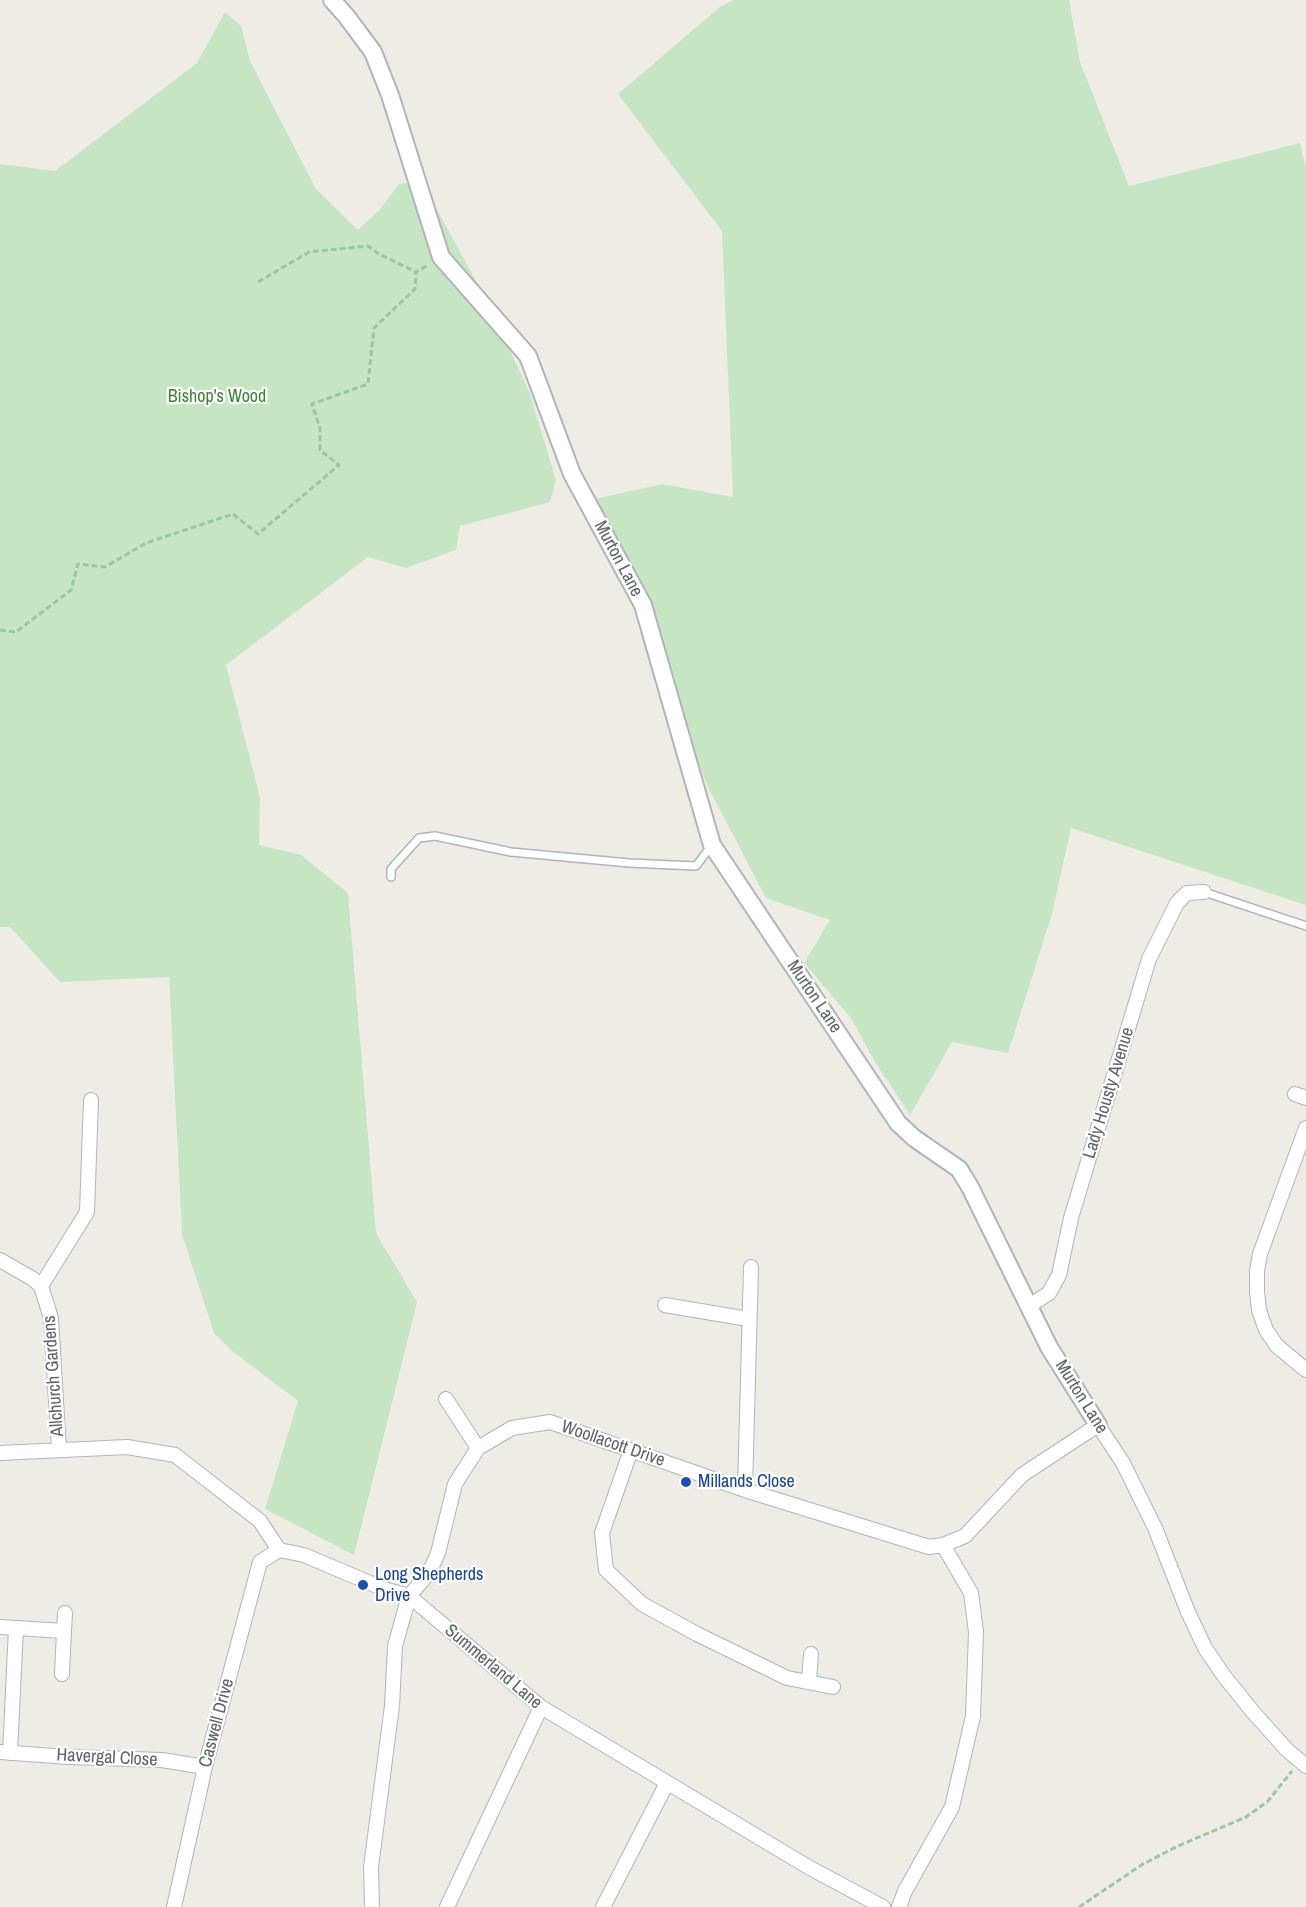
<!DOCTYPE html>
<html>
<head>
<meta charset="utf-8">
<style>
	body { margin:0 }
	canvas { display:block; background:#efece6 }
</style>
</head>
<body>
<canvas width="1306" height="1907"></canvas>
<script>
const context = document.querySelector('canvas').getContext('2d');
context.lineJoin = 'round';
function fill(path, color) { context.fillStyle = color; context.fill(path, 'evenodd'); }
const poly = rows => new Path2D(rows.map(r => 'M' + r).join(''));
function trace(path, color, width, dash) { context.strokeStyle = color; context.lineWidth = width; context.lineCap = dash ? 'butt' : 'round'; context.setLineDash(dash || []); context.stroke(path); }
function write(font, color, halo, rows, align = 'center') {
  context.font = font + ' "Archivo Narrow",sans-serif'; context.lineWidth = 4.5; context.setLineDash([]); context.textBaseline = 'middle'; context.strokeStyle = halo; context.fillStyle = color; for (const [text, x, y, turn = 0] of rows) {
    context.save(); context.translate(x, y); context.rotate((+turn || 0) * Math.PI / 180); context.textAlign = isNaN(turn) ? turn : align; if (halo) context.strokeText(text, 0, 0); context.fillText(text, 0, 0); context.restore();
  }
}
fill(poly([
	[734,0,1069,0,1080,62,1129,186,1300,143,1306,169,1306,905,1071,828,1052,914,1008,1053,952,1042,910,1115,875,1062,851,1018,804,963,830,920,766,898,709,789,691,746,668,657,649,601,595,499,662,484,733,497,722,231,618,94,721,6],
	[225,12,241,26,250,61,316,189,358,230,381,208,399,184,422,182,483,294,529,391,556,480,550,502,460,526,456,550,406,568,368,557,226,665,260,798,259,845,301,855,348,893,376,1233,417,1302,354,1555,265,1509,298,1401,232,1351,214,1333,182,1234,169,977,60,982,10,927,0,927,0,164,55,171,197,63]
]), '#c6e6c3');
const service = poly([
	[391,877,391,869,419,838,435,836,511,852,629,863,696,866,712,845],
	[1204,892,1306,926]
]);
const minor = poly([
	[1295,1094,1306,1098],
	[1306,1128,1260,1254,1257,1271,1257,1292,1259,1310,1266,1330,1277,1346,1306,1370],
	[0,1260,33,1279,41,1286],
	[665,1305,748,1319],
	[1029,1306,1049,1293,1059,1275,1071,1218,1149,959,1177,903,1187,893,1204,892],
	[446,1399,478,1448],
	[59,1450,51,1318,41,1286,87,1212,91,1100],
	[631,1450,602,1533,606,1570,642,1604,697,1634,787,1678,833,1687],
	[0,1453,127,1447,175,1455,260,1521,279,1550,304,1555,384,1589,409,1596,541,1707,810,1868,883,1907],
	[745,1490,751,1267],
	[409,1596,429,1573,438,1553,455,1484,478,1448,512,1428,550,1422,745,1490,929,1547,943,1545,965,1536,1022,1475,1098,1425,1123,1463,1155,1528,1188,1612,1205,1648,1224,1676,1253,1712,1287,1750,1306,1766],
	[0,1627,16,1628],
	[64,1631,65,1613],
	[809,1681,811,1654],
	[0,1752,68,1757,162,1760,205,1767],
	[10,1753,16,1628,64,1631,62,1674],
	[174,1907,205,1767,260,1562,279,1550],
	[372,1907,371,1867,392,1706,395,1646,409,1596],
	[447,1907,541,1707],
	[603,1907,667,1783],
	[899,1907,905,1891,952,1807,973,1716,976,1632,971,1593,943,1545]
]);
const tertiary = poly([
	[332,0,347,17,373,52,390,95,441,257,528,356,572,474,643,605,712,845,898,1123,914,1138,959,1169,970,1187,1049,1347,1098,1425]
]);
trace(service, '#b1b4b8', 10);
trace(minor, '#b1b4b8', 16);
trace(tertiary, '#b1b4b8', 20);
trace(poly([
	[258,282,309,252,368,246,379,254,416,272],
	[0,630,16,632,71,590,78,564,105,567,146,543,233,514,258,534,339,465,320,450,320,428,312,404,368,384,374,328,415,289,416,272,428,265],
	[1079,1907,1143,1864,1178,1846,1246,1817,1268,1801,1292,1771]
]), '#9cc7a5', 3, [6, 3]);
trace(service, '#fff', 7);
trace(minor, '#fff', 14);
trace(tertiary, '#fff', 16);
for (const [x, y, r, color] of [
	[686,1482,6,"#1a4fb4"],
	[363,1585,6,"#1a4fb4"]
]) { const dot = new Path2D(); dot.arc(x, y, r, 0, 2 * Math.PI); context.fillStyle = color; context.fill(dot); trace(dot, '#fff', 2); }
write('18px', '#3a8436', '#fff', [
	["Bishop's Wood",217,397]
]);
write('18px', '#5d6266', '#fff', [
	["Murton Lane",618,559,62],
	["Murton Lane",814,997,56],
	["Lady Housty Avenue",1109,1093,-73],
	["Allchurch Gardens",54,1376,-94],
	["Murton Lane",1081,1397,58],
	["Woollacott Drive",613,1444,19],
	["Summerland Lane",493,1667,40],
	["Caswell Drive",217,1723,-75],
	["Havergal Close",107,1758,3]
]);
write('18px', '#164399', '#fff', [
	["Millands Close",698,1482],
	["Long Shepherds",375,1575],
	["Drive",375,1596]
], 'left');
</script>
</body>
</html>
